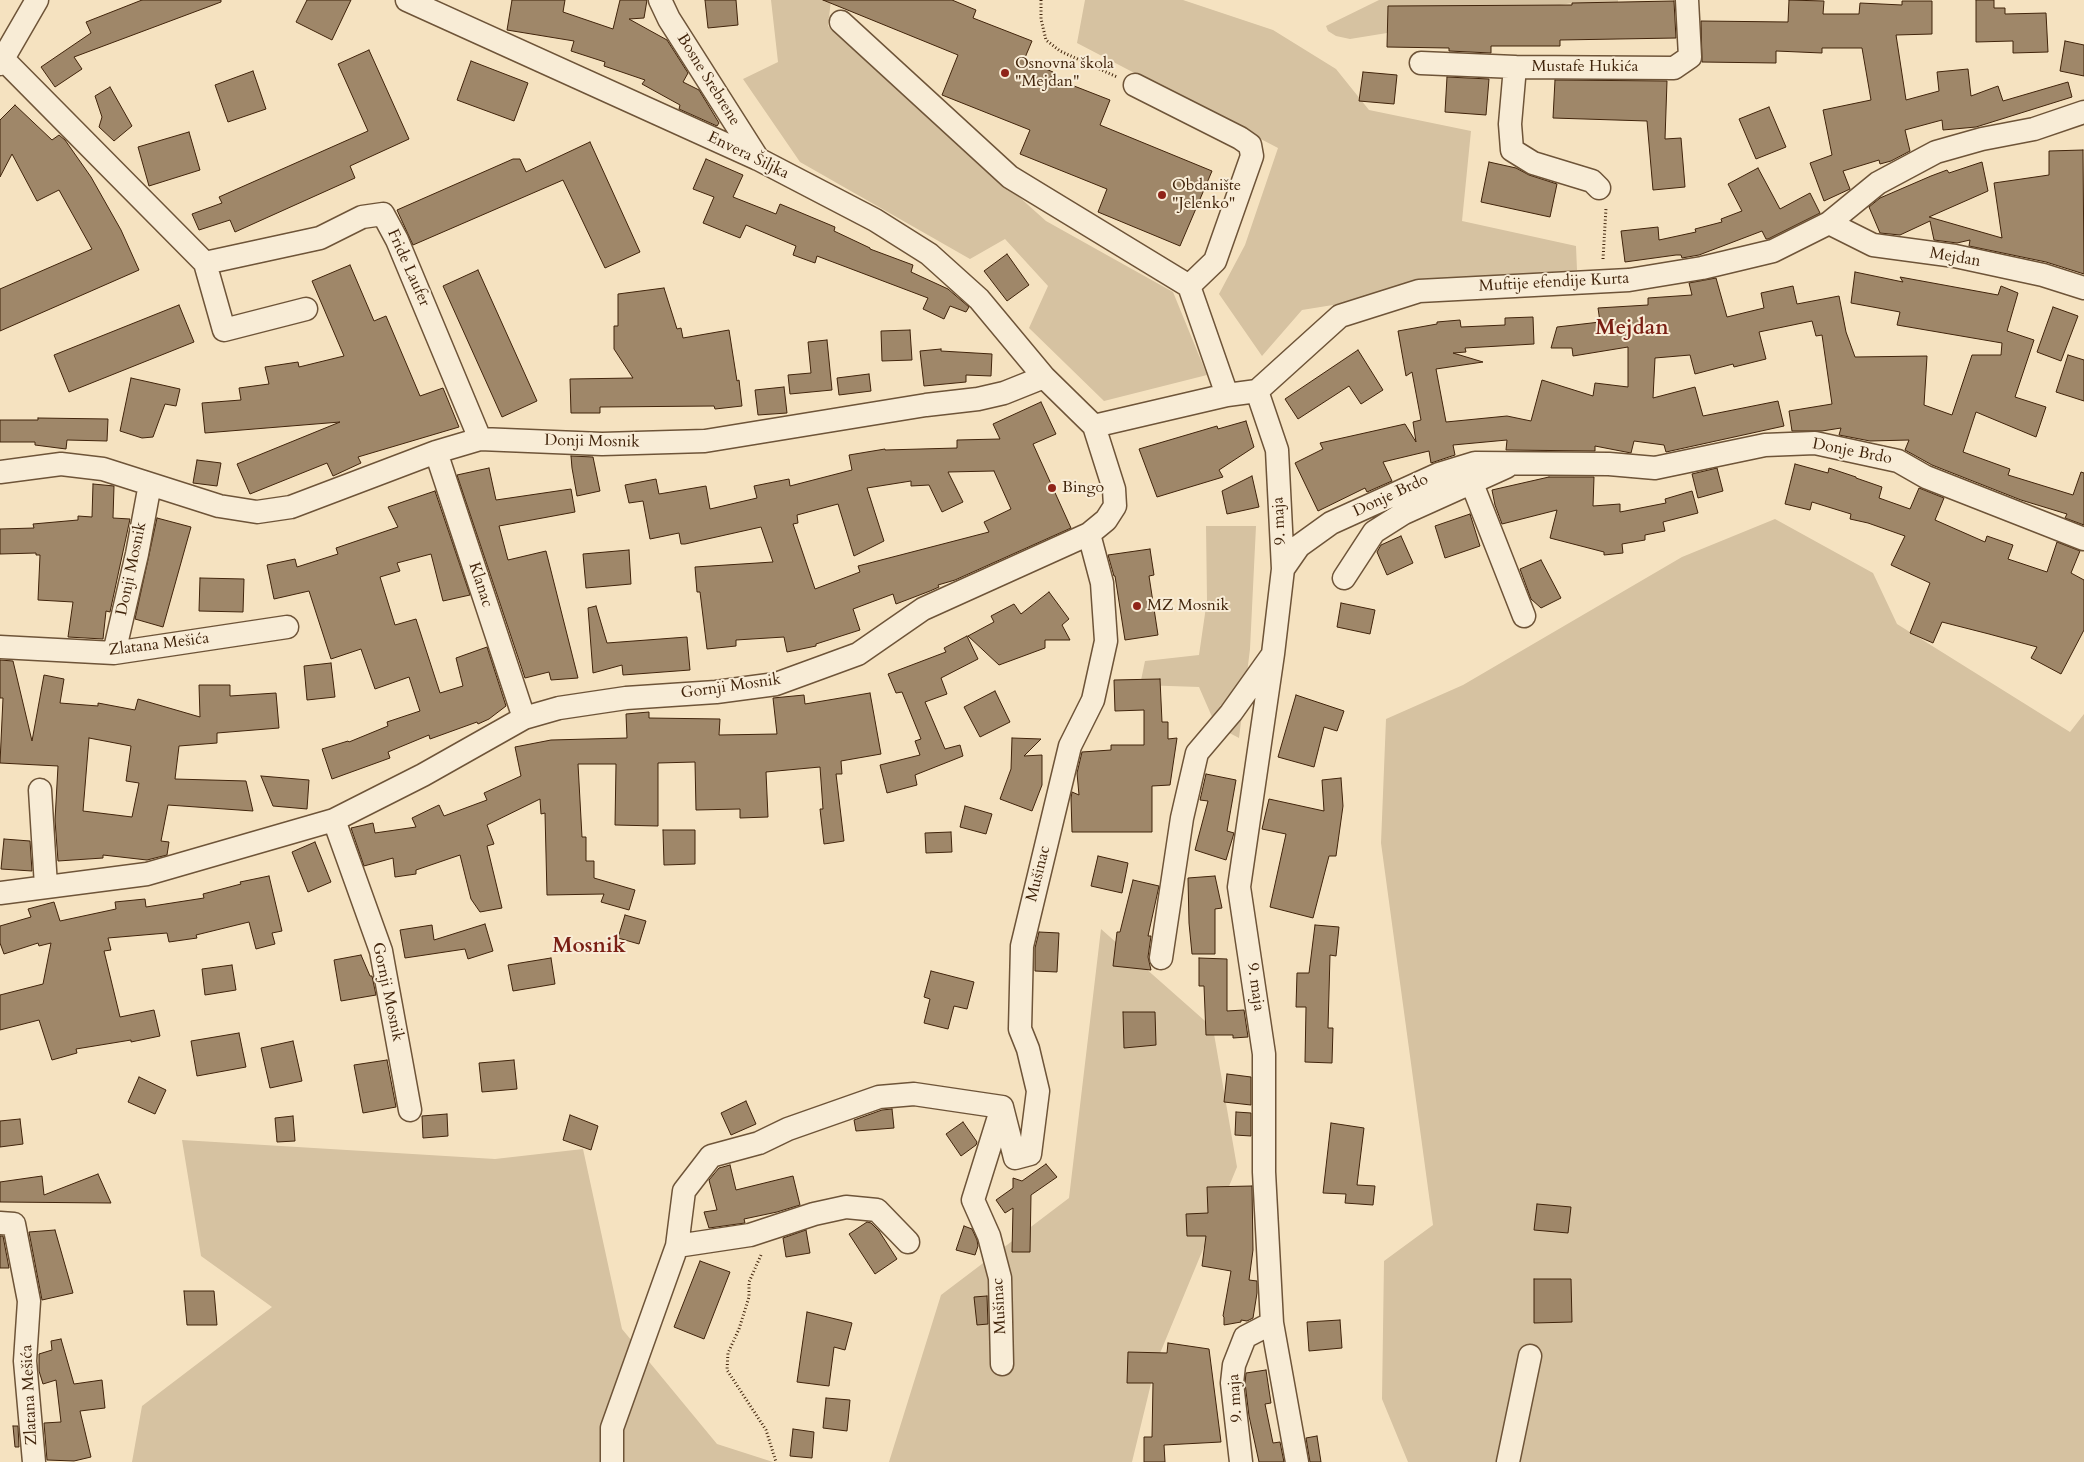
<!DOCTYPE html>
<html>
<head>
<meta charset="utf-8">
<style>
	body { margin:0 }
	canvas { display:block; background:#f5e2c0 }
</style>
</head>
<body>
<canvas width="2084" height="1462"></canvas>
<script>
const context = document.querySelector('canvas').getContext('2d');
context.lineJoin = 'round';
function fill(path, color) { context.fillStyle = color; context.fill(path, 'evenodd'); }
const poly = rows => new Path2D(rows.map(r => 'M' + r).join(''));
function trace(path, color, width, dash) { context.strokeStyle = color; context.lineWidth = width; context.lineCap = dash ? 'butt' : 'round'; context.setLineDash(dash || []); context.stroke(path); }
function write(font, color, halo, rows, align = 'center') {
  context.font = font + ' Cardo,serif'; context.lineWidth = 4; context.setLineDash([]); context.textBaseline = 'middle'; context.strokeStyle = halo; context.fillStyle = color; for (const [text, x, y, turn = 0] of rows) {
    context.save(); context.translate(x, y); context.rotate((+turn || 0) * Math.PI / 180); context.textAlign = isNaN(turn) ? turn : align; if (halo) context.strokeText(text, 0, 0); context.fillText(text, 0, 0); context.restore();
  }
}
fill(poly([
	[771,0,831,0,828,26,1046,221,1173,292,1207,375,1104,401,1029,328,1048,286,1005,239,970,259,800,162,743,79,778,62],
	[1085,0,1183,0,1273,30,1336,69,1369,110,1471,131,1462,221,1576,246,1577,270,1419,291,1302,310,1262,356,1219,294,1245,245,1278,148,1077,43],
	[1379,0,1618,0,1618,2,1572,3,1560,5,1482,5,1481,46,1458,6,1388,6,1387,33,1350,39,1336,36,1328,31,1326,26],
	[1775,519,1873,573,1897,624,2070,732,2084,714,2084,1462,1408,1462,1382,1399,1384,1261,1433,1225,1381,843,1386,719,1463,685,1682,557],
	[1206,526,1256,526,1250,649,1239,738,1216,726,1199,687,1140,685,1145,661,1199,655,1207,600],
	[1101,929,1213,1028,1237,1167,1156,1363,1132,1462,889,1462,941,1295,1069,1198],
	[182,1140,495,1159,583,1149,622,1329,717,1444,773,1462,132,1462,142,1406,272,1307,201,1256]
]), '#d6c2a1');
const building = poly([
	[142,0,221,0,221,2,74,57,82,69,55,87,41,67,91,33,86,22,142,0],
	[307,0,351,0,332,40,296,22,307,0],
	[512,0,565,0,563,12,613,29,620,0,647,0,644,18,629,19,667,40,688,73,683,82,699,90,719,123,717,126,679,109,680,105,642,84,645,80,604,66,605,62,571,51,574,41,507,30,512,0],
	[705,0,736,0,738,25,708,28,705,0],
	[823,0,952,0,976,10,973,18,1032,41,1024,60,1053,72,1051,77,1110,100,1100,125,1212,171,1180,246,1098,212,1107,189,1020,154,1030,130,942,95,958,55,823,0],
	[1789,0,1824,1,1823,14,1859,14,1860,3,1902,5,1902,1,1932,1,1932,34,1896,35,1906,100,1939,91,1937,72,1968,69,1971,96,1998,86,2003,101,2068,82,2072,97,1976,127,1943,130,1942,120,1905,130,1910,151,1891,161,1880,164,1879,160,1843,171,1850,189,1824,201,1810,163,1832,155,1823,110,1871,100,1862,48,1822,48,1822,53,1776,51,1776,63,1702,62,1701,21,1788,22,1789,0],
	[1976,0,1994,0,1994,8,2005,8,2005,14,2046,13,2048,52,2013,53,2013,41,1976,42,1976,0],
	[1674,1,1676,38,1560,40,1560,46,1491,46,1491,53,1449,51,1449,48,1387,47,1388,6,1572,5,1572,3,1674,1],
	[2065,41,2084,45,2084,76,2060,71,2065,41],
	[369,50,409,139,350,166,355,178,235,232,230,220,199,230,192,214,222,203,219,197,368,131,338,64,369,50],
	[471,61,528,83,514,121,457,100,471,61],
	[253,71,266,109,228,122,215,85,253,71],
	[1363,72,1397,75,1394,104,1359,101,1363,72],
	[1447,77,1489,79,1486,115,1445,112,1447,77],
	[1555,80,1667,81,1665,139,1681,138,1685,187,1653,190,1647,121,1553,118,1555,80],
	[110,87,132,126,114,141,99,127,102,117,95,96,110,87],
	[15,105,52,140,59,135,65,140,91,177,121,230,139,270,0,331,0,289,92,249,59,190,37,201,12,154,0,177,0,120,15,105],
	[1769,107,1786,147,1756,159,1739,119,1769,107],
	[189,132,200,170,149,186,138,147,189,132],
	[590,142,640,252,605,268,563,180,413,245,397,210,513,159,520,159,526,172,590,142],
	[2083,150,2084,274,2046,262,1969,246,1970,240,1957,243,1934,240,1930,221,1900,235,1880,233,1869,207,1880,198,1931,176,1947,170,1949,173,1982,162,1988,191,1929,217,2002,238,1994,183,2049,175,2049,151,2083,150],
	[706,159,743,175,733,197,776,214,780,204,835,227,834,231,870,248,870,249,913,265,911,272,948,289,969,307,966,312,950,306,944,319,923,309,928,298,817,256,815,263,793,255,796,246,746,225,740,238,703,223,714,197,693,189,706,159],
	[1489,162,1516,168,1529,175,1557,184,1550,217,1481,202,1489,162],
	[1758,168,1780,209,1810,193,1820,213,1768,239,1766,239,1762,231,1699,255,1682,258,1681,255,1676,255,1625,262,1621,231,1658,227,1659,240,1696,232,1695,229,1722,222,1721,219,1742,211,1728,184,1758,168],
	[1007,254,1029,285,1007,301,984,271,1007,254],
	[350,265,374,321,386,316,420,396,443,388,459,427,358,457,361,463,333,476,327,463,250,494,237,464,340,422,205,433,202,403,241,400,239,388,269,384,265,367,298,362,299,367,344,356,312,281,350,265],
	[478,270,537,401,502,417,443,286,478,270],
	[1855,272,1903,282,1900,277,1998,295,2001,286,2018,293,2007,331,2034,340,2015,397,2046,407,2036,437,1976,412,1963,452,2010,469,2008,475,2073,495,2081,472,2084,473,2084,525,2065,518,2067,514,2021,500,1932,465,1905,450,1909,440,1870,441,1839,435,1841,428,1822,431,1792,431,1789,411,1832,404,1822,335,1816,336,1812,321,1759,332,1766,359,1734,367,1733,364,1695,374,1690,355,1655,358,1653,398,1695,387,1703,416,1778,401,1784,426,1666,452,1664,445,1634,441,1631,453,1595,446,1595,451,1506,450,1507,440,1453,445,1455,455,1431,463,1429,451,1383,462,1392,481,1367,492,1365,488,1318,511,1295,463,1323,449,1320,443,1405,424,1416,442,1413,422,1421,420,1412,372,1406,376,1398,331,1437,324,1437,322,1460,320,1461,327,1505,325,1505,318,1533,317,1534,344,1465,348,1466,352,1453,353,1483,362,1436,369,1446,422,1507,416,1531,421,1542,380,1593,396,1595,383,1628,387,1628,347,1573,356,1572,348,1551,348,1557,327,1600,322,1598,308,1648,305,1648,298,1692,295,1689,283,1716,278,1727,317,1764,308,1761,293,1793,286,1797,304,1839,296,1846,332,1855,357,1927,356,1924,405,1952,415,1972,355,2001,355,2002,343,1897,325,1900,312,1851,303,1855,272],
	[664,288,677,329,681,328,683,338,729,330,737,381,739,380,742,406,715,409,714,406,600,407,600,413,571,413,570,379,633,378,614,349,614,326,618,326,618,294,664,288],
	[179,305,194,342,69,392,54,355,179,305],
	[2053,307,2078,316,2061,361,2037,352,2053,307],
	[910,330,912,360,882,361,881,331,910,330],
	[827,340,832,390,790,394,788,375,811,373,808,342,827,340],
	[941,349,941,351,992,354,991,376,966,375,966,382,924,386,920,351,941,349],
	[1358,350,1383,390,1361,404,1349,386,1298,419,1285,399,1358,350],
	[2068,355,2084,360,2084,401,2056,392,2068,355],
	[869,374,871,391,839,395,837,378,869,374],
	[131,378,180,389,176,406,165,404,153,437,142,438,120,431,131,378],
	[784,387,787,413,758,415,755,390,784,387],
	[1041,402,1056,434,1033,444,1071,528,955,580,938,585,939,587,930,591,896,604,893,594,853,609,860,630,816,644,816,646,787,652,784,637,736,640,736,646,707,649,700,592,697,592,695,567,773,562,761,527,685,544,681,544,679,533,650,539,643,501,629,503,625,485,656,479,659,494,706,486,710,509,757,498,754,486,789,479,790,486,852,470,849,455,885,449,885,450,957,448,957,440,1000,439,993,424,1041,402],
	[994,471,1011,509,984,522,989,532,858,566,860,572,815,589,793,524,798,523,797,515,838,504,854,556,884,541,867,488,911,481,911,486,929,485,942,512,963,502,948,472,994,471],
	[38,418,108,419,107,441,67,440,66,449,35,445,35,442,0,442,0,420,38,420,38,418],
	[1246,421,1254,447,1219,470,1223,477,1157,497,1139,449,1217,426,1218,429,1246,421],
	[571,456,593,457,600,491,577,496,572,468,571,456],
	[197,460,221,463,217,486,193,483,197,460],
	[1795,464,1828,473,1829,468,1856,477,1856,478,1882,487,1879,498,1910,509,1919,488,1944,498,1935,520,1985,542,1987,536,2013,545,2008,559,2047,572,2057,542,2080,551,2071,573,2084,580,2084,630,2061,674,2031,658,2037,647,1989,634,1942,622,1933,643,1910,633,1930,583,1891,565,1905,536,1868,523,1850,519,1851,514,1812,502,1810,510,1785,504,1795,464],
	[489,468,496,500,571,489,575,512,499,526,508,560,546,551,578,678,551,680,549,672,525,678,457,475,489,468],
	[1717,468,1723,491,1698,498,1692,474,1717,468],
	[1252,476,1259,507,1227,514,1222,491,1252,476],
	[1549,477,1594,477,1593,506,1620,504,1620,512,1666,503,1665,499,1692,491,1698,513,1663,522,1665,531,1645,535,1645,540,1622,544,1623,553,1604,555,1604,552,1550,538,1557,510,1502,524,1495,505,1492,490,1549,477],
	[93,484,114,486,113,518,130,519,110,612,106,611,103,639,68,637,73,602,38,600,40,555,36,555,36,553,0,554,0,529,34,528,33,524,78,520,78,516,92,517,93,484],
	[435,491,470,595,443,601,431,554,397,563,400,571,380,577,395,625,416,619,440,693,463,686,456,658,487,647,506,706,489,719,478,724,477,722,430,739,429,735,388,752,390,758,332,779,322,749,348,741,349,742,388,726,387,722,420,711,409,677,375,689,361,649,331,659,309,591,274,599,267,565,295,559,297,567,338,554,336,548,398,527,388,507,435,491],
	[1470,514,1480,546,1445,558,1435,526,1470,514],
	[157,518,191,527,163,627,135,619,157,518],
	[1401,536,1413,563,1387,575,1377,552,1381,545,1401,536],
	[1150,549,1154,575,1149,576,1158,635,1125,640,1115,576,1114,576,1108,555,1150,549],
	[629,550,631,584,586,588,583,554,629,550],
	[1541,560,1561,598,1541,608,1531,599,1520,569,1541,560],
	[200,578,244,579,243,612,199,611,200,578],
	[1049,592,1069,619,1062,625,1070,640,1045,640,1045,648,999,665,968,636,994,622,991,616,1014,604,1021,614,1049,592],
	[1341,603,1375,610,1370,634,1337,627,1341,603],
	[596,606,607,643,687,637,690,670,623,675,622,665,593,673,588,608,596,606],
	[967,636,978,659,941,678,947,694,925,702,945,749,960,745,963,756,915,775,917,785,887,793,880,765,920,755,915,741,921,739,902,692,896,693,888,674,946,652,944,648,967,636],
	[0,660,13,661,32,741,44,675,64,679,60,703,98,706,98,703,135,710,138,699,200,717,199,685,230,685,230,696,276,693,279,728,217,733,217,743,179,746,175,779,246,781,253,811,168,805,161,841,169,842,167,855,147,860,103,855,103,858,58,861,55,820,58,766,0,763,3,698,0,698,0,660],
	[89,738,131,746,126,781,139,783,132,817,83,811,89,738],
	[331,663,335,697,307,700,304,666,331,663],
	[1160,679,1162,722,1168,722,1168,739,1177,738,1170,785,1152,786,1152,832,1072,832,1071,798,1072,792,1079,795,1077,773,1082,752,1111,750,1111,745,1144,745,1144,710,1115,711,1114,680,1160,679],
	[995,691,1010,722,980,737,964,707,995,691],
	[870,693,881,754,841,761,842,774,836,774,844,841,824,844,820,809,823,809,820,767,766,772,768,817,740,818,740,809,696,810,695,762,658,763,658,826,615,825,616,764,578,764,582,837,586,837,586,861,594,861,594,878,635,890,629,910,601,902,604,894,547,895,545,813,541,814,540,799,487,825,494,844,487,846,502,908,480,912,471,899,460,855,416,870,416,874,395,877,393,858,364,866,351,828,373,823,375,833,416,827,412,818,439,805,444,816,487,800,484,793,521,776,515,747,551,740,627,738,626,714,649,712,649,718,720,719,719,735,777,734,773,698,804,695,805,704,870,693],
	[1296,695,1344,711,1337,731,1324,727,1314,767,1278,757,1296,695],
	[1012,738,1041,739,1024,756,1042,755,1042,785,1032,811,1000,799,1011,769,1012,738],
	[1206,774,1236,780,1227,831,1234,833,1226,860,1195,850,1208,801,1200,800,1206,774],
	[261,776,309,780,307,809,273,806,261,776],
	[1341,778,1343,806,1336,856,1329,856,1313,918,1270,907,1286,834,1262,829,1269,799,1324,811,1322,780,1341,778],
	[965,806,992,814,986,834,960,827,965,806],
	[663,830,695,830,695,864,664,865,663,830],
	[951,832,952,852,926,853,925,833,951,832],
	[4,839,30,841,32,871,1,869,4,839],
	[315,842,331,882,308,892,292,852,315,842],
	[1098,856,1128,863,1122,893,1091,886,1098,856],
	[269,876,282,931,272,933,275,944,256,949,249,922,196,935,197,938,169,942,167,933,108,938,111,950,104,951,120,1017,154,1010,160,1036,131,1042,131,1040,76,1049,77,1053,52,1060,39,1020,0,1030,0,995,43,984,51,943,39,946,38,943,4,954,0,943,0,926,31,917,28,909,54,902,60,921,116,909,115,902,145,899,146,907,204,898,203,894,241,884,240,882,269,876],
	[1215,876,1222,908,1215,909,1215,954,1192,954,1189,923,1188,878,1215,876],
	[1133,880,1159,886,1148,936,1151,936,1148,957,1151,970,1113,966,1117,932,1120,932,1133,880],
	[625,915,646,921,639,944,618,938,625,915],
	[485,924,493,951,468,959,465,949,405,958,400,930,432,925,434,940,485,924],
	[1315,925,1339,927,1336,956,1330,955,1328,1028,1333,1028,1332,1063,1305,1062,1306,1007,1296,1007,1297,973,1309,973,1315,925],
	[1039,932,1059,933,1057,972,1035,971,1035,948,1039,932],
	[361,955,370,976,372,976,376,995,341,1001,334,960,361,955],
	[551,958,555,984,513,991,508,965,551,958],
	[1199,958,1227,959,1227,1011,1244,1010,1248,1037,1233,1038,1233,1035,1206,1035,1204,986,1199,986,1199,958],
	[232,965,236,990,205,995,202,969,232,965],
	[931,971,974,982,967,1009,954,1006,948,1029,924,1023,930,999,924,997,931,971],
	[1123,1012,1155,1012,1156,1045,1124,1048,1123,1012],
	[239,1033,246,1067,197,1076,191,1041,239,1033],
	[293,1041,302,1081,270,1088,261,1048,293,1041],
	[387,1060,396,1107,363,1113,354,1065,387,1060],
	[514,1060,517,1089,482,1092,479,1063,514,1060],
	[1227,1074,1251,1077,1251,1105,1224,1102,1227,1074],
	[139,1077,166,1090,155,1114,128,1102,139,1077],
	[746,1101,756,1124,731,1135,721,1113,746,1101],
	[892,1109,894,1128,856,1131,854,1120,882,1110,892,1109],
	[1236,1112,1251,1113,1251,1136,1235,1135,1236,1112],
	[447,1114,448,1136,423,1138,422,1116,447,1114],
	[570,1115,598,1126,591,1150,563,1140,570,1115],
	[293,1116,295,1141,277,1142,275,1118,293,1116],
	[20,1119,23,1144,0,1147,0,1121,20,1119],
	[963,1122,977,1142,976,1145,961,1156,946,1134,963,1122],
	[1331,1123,1364,1128,1357,1185,1375,1186,1373,1205,1345,1203,1346,1194,1323,1193,1331,1123],
	[1046,1164,1057,1177,1031,1195,1030,1252,1012,1252,1013,1208,1005,1213,996,1200,1013,1188,1013,1178,1022,1181,1046,1164],
	[730,1165,736,1190,793,1176,800,1205,777,1212,744,1219,745,1223,709,1228,704,1212,717,1210,709,1180,719,1168,730,1165],
	[98,1174,111,1203,0,1202,0,1182,42,1176,44,1195,98,1174],
	[1252,1186,1253,1250,1249,1280,1257,1281,1257,1293,1253,1318,1247,1321,1241,1320,1241,1322,1224,1325,1224,1317,1223,1316,1231,1271,1202,1266,1206,1236,1187,1236,1186,1214,1208,1213,1207,1187,1252,1186],
	[1537,1204,1571,1207,1568,1233,1534,1230,1537,1204],
	[867,1222,871,1223,879,1231,897,1259,875,1274,849,1234,867,1222],
	[964,1226,972,1229,977,1240,978,1246,975,1255,956,1250,964,1226],
	[55,1230,73,1293,42,1300,29,1232,55,1230],
	[806,1230,810,1253,786,1257,783,1238,806,1230],
	[0,1236,3,1236,9,1268,0,1268,0,1236],
	[700,1261,730,1272,704,1339,674,1327,700,1261],
	[1534,1279,1571,1279,1572,1322,1534,1323,1534,1279],
	[184,1291,214,1291,217,1325,187,1325,184,1291],
	[987,1296,988,1324,977,1325,974,1297,987,1296],
	[807,1312,852,1323,845,1350,834,1347,829,1386,797,1382,807,1312],
	[1340,1320,1342,1348,1309,1351,1307,1322,1340,1320],
	[61,1339,74,1384,102,1380,105,1408,80,1411,91,1457,74,1461,47,1460,44,1423,61,1422,56,1380,43,1384,39,1371,39,1354,52,1350,51,1341,61,1339],
	[1168,1343,1209,1349,1221,1442,1164,1445,1165,1462,1144,1462,1144,1437,1152,1437,1153,1383,1127,1383,1128,1352,1167,1353,1168,1343],
	[1266,1370,1271,1403,1265,1404,1273,1443,1280,1442,1284,1462,1259,1462,1249,1416,1245,1383,1246,1373,1266,1370],
	[826,1398,850,1400,847,1431,823,1428,826,1398],
	[13,1426,18,1426,19,1447,15,1447,13,1426],
	[793,1429,814,1432,812,1458,790,1456,793,1429],
	[1317,1436,1321,1462,1310,1462,1306,1438,1317,1436]
]);
fill(building, '#9f8769');
trace(building, '#41240b', 1);
const minor = poly([
	[407,0,758,159,875,220,929,254,979,299,1044,377,1094,426,1227,395,1257,391,1340,316,1419,291,1629,280,1702,268,1773,251,1829,223,1878,183,1936,152,1982,139,2034,129,2084,112],
	[660,0,669,19,758,159],
	[841,22,1010,177,1189,286],
	[3,59,205,263,320,238,362,217,383,214,397,240,480,439],
	[1421,63,1515,67,1674,68,1690,57,1687,0],
	[0,64,37,0],
	[1515,67,1510,124,1512,150,1533,163,1592,181,1599,188],
	[1135,85,1240,138,1250,145,1252,156,1215,261,1189,286,1227,395],
	[1829,223,1873,245,1955,256,2043,275,2084,288],
	[205,263,224,330,306,309],
	[1257,391,1277,450,1283,569,1273,654,1239,887,1264,1054,1264,1172,1272,1323,1297,1462],
	[436,452,524,718],
	[0,472,61,464,103,469,219,506,257,512,291,507,436,452,480,439,602,444,705,441,926,405,978,399,1004,393,1044,377],
	[1471,481,1524,616],
	[1283,569,1299,546,1331,523,1439,474,1475,463,1609,464,1655,468,1765,445,1815,443,1898,461,1926,477,2084,539],
	[1344,578,1374,532,1404,513,1506,467],
	[0,647,114,653,287,627],
	[114,653,137,554,150,484],
	[40,790,46,886],
	[334,820,381,951,410,1110],
	[0,893,147,874,334,820,423,775,524,718,559,708,626,698,716,692,776,684,858,654,923,609,1089,534,1106,520,1115,506,1114,489,1094,426],
	[1161,958,1182,818,1197,753,1231,713,1271,657],
	[1002,1107,1015,1158,1030,1154,1038,1091,1028,1049,1020,1029,1022,946,1070,746,1093,700,1106,641,1102,583,1089,534],
	[0,1223,14,1224,29,1301,25,1361,34,1462],
	[677,1246,750,1235,814,1214,846,1207,877,1210,908,1242],
	[1002,1364,1000,1278,989,1236,973,1200,1002,1107],
	[612,1462,612,1428,677,1246,684,1191,711,1156,759,1143,788,1129,879,1097,914,1094,1002,1107],
	[1241,1462,1232,1383,1234,1365,1245,1337,1272,1323],
	[1508,1462,1530,1356]
]);
trace(minor, '#6e5438', 25);
trace(poly([
	[1041,0,1041,19,1046,40,1060,51,1117,77],
	[1603,259,1606,208],
	[761,1255,749,1282,749,1297,739,1329,728,1353,727,1370,766,1430,776,1462]
]), '#41240b', 3, [1, 2.5]);
trace(minor, '#f8ecd6', 22);
for (const [x, y, r, color] of [
	[1005,73,5,"#8f2418"],
	[1162,195,5,"#8f2418"],
	[1052,488,5,"#8f2418"],
	[1137,606,5,"#8f2418"]
]) { const dot = new Path2D(); dot.arc(x, y, r, 0, 2 * Math.PI); context.fillStyle = color; context.fill(dot); trace(dot, '#f8ecd6', 2); }
write('16px', '#41240b', '#f8ecd6', [
	["Osnovna škola",1015,64],
	["\"Mejdan\"",1015,82],
	["Obdanište",1172,186],
	["\"Jelenko\"",1172,204],
	["Bingo",1062,488],
	["MZ Mosnik",1147,606]
], 'left');
write('16px', '#41240b', '#f8ecd6', [
	["Mustafe Hukića",1585,67],
	["Bosne Srebrene",708,80,58],
	["Envera Šiljka",748,156,26],
	["Mejdan",1955,258,10],
	["Fride Laufer",408,268,66],
	["Muftije efendije Kurta",1554,283,-3],
	["Donji Mosnik",592,442,1],
	["Donje Brdo",1852,452,11],
	["Donje Brdo",1391,496,-25],
	["9. maja",1280,521,-93],
	["Donji Mosnik",132,569,-78],
	["Klanac",480,585,72],
	["Zlatana Mešića",159,645,-7],
	["Gornji Mosnik",731,687,-8],
	["Mušinac",1039,874,-76],
	["9. maja",1255,987,82],
	["Gornji Mosnik",387,992,78],
	["Mušinac",1000,1306,-93],
	["Zlatana Mešića",30,1395,-93],
	["9. maja",1236,1398,-94]
]);
write('bold 21px', '#7a1f14', '#f8ecd6', [
	["Mejdan",1632,329],
	["Mosnik",589,947]
]);
</script>
</body>
</html>
